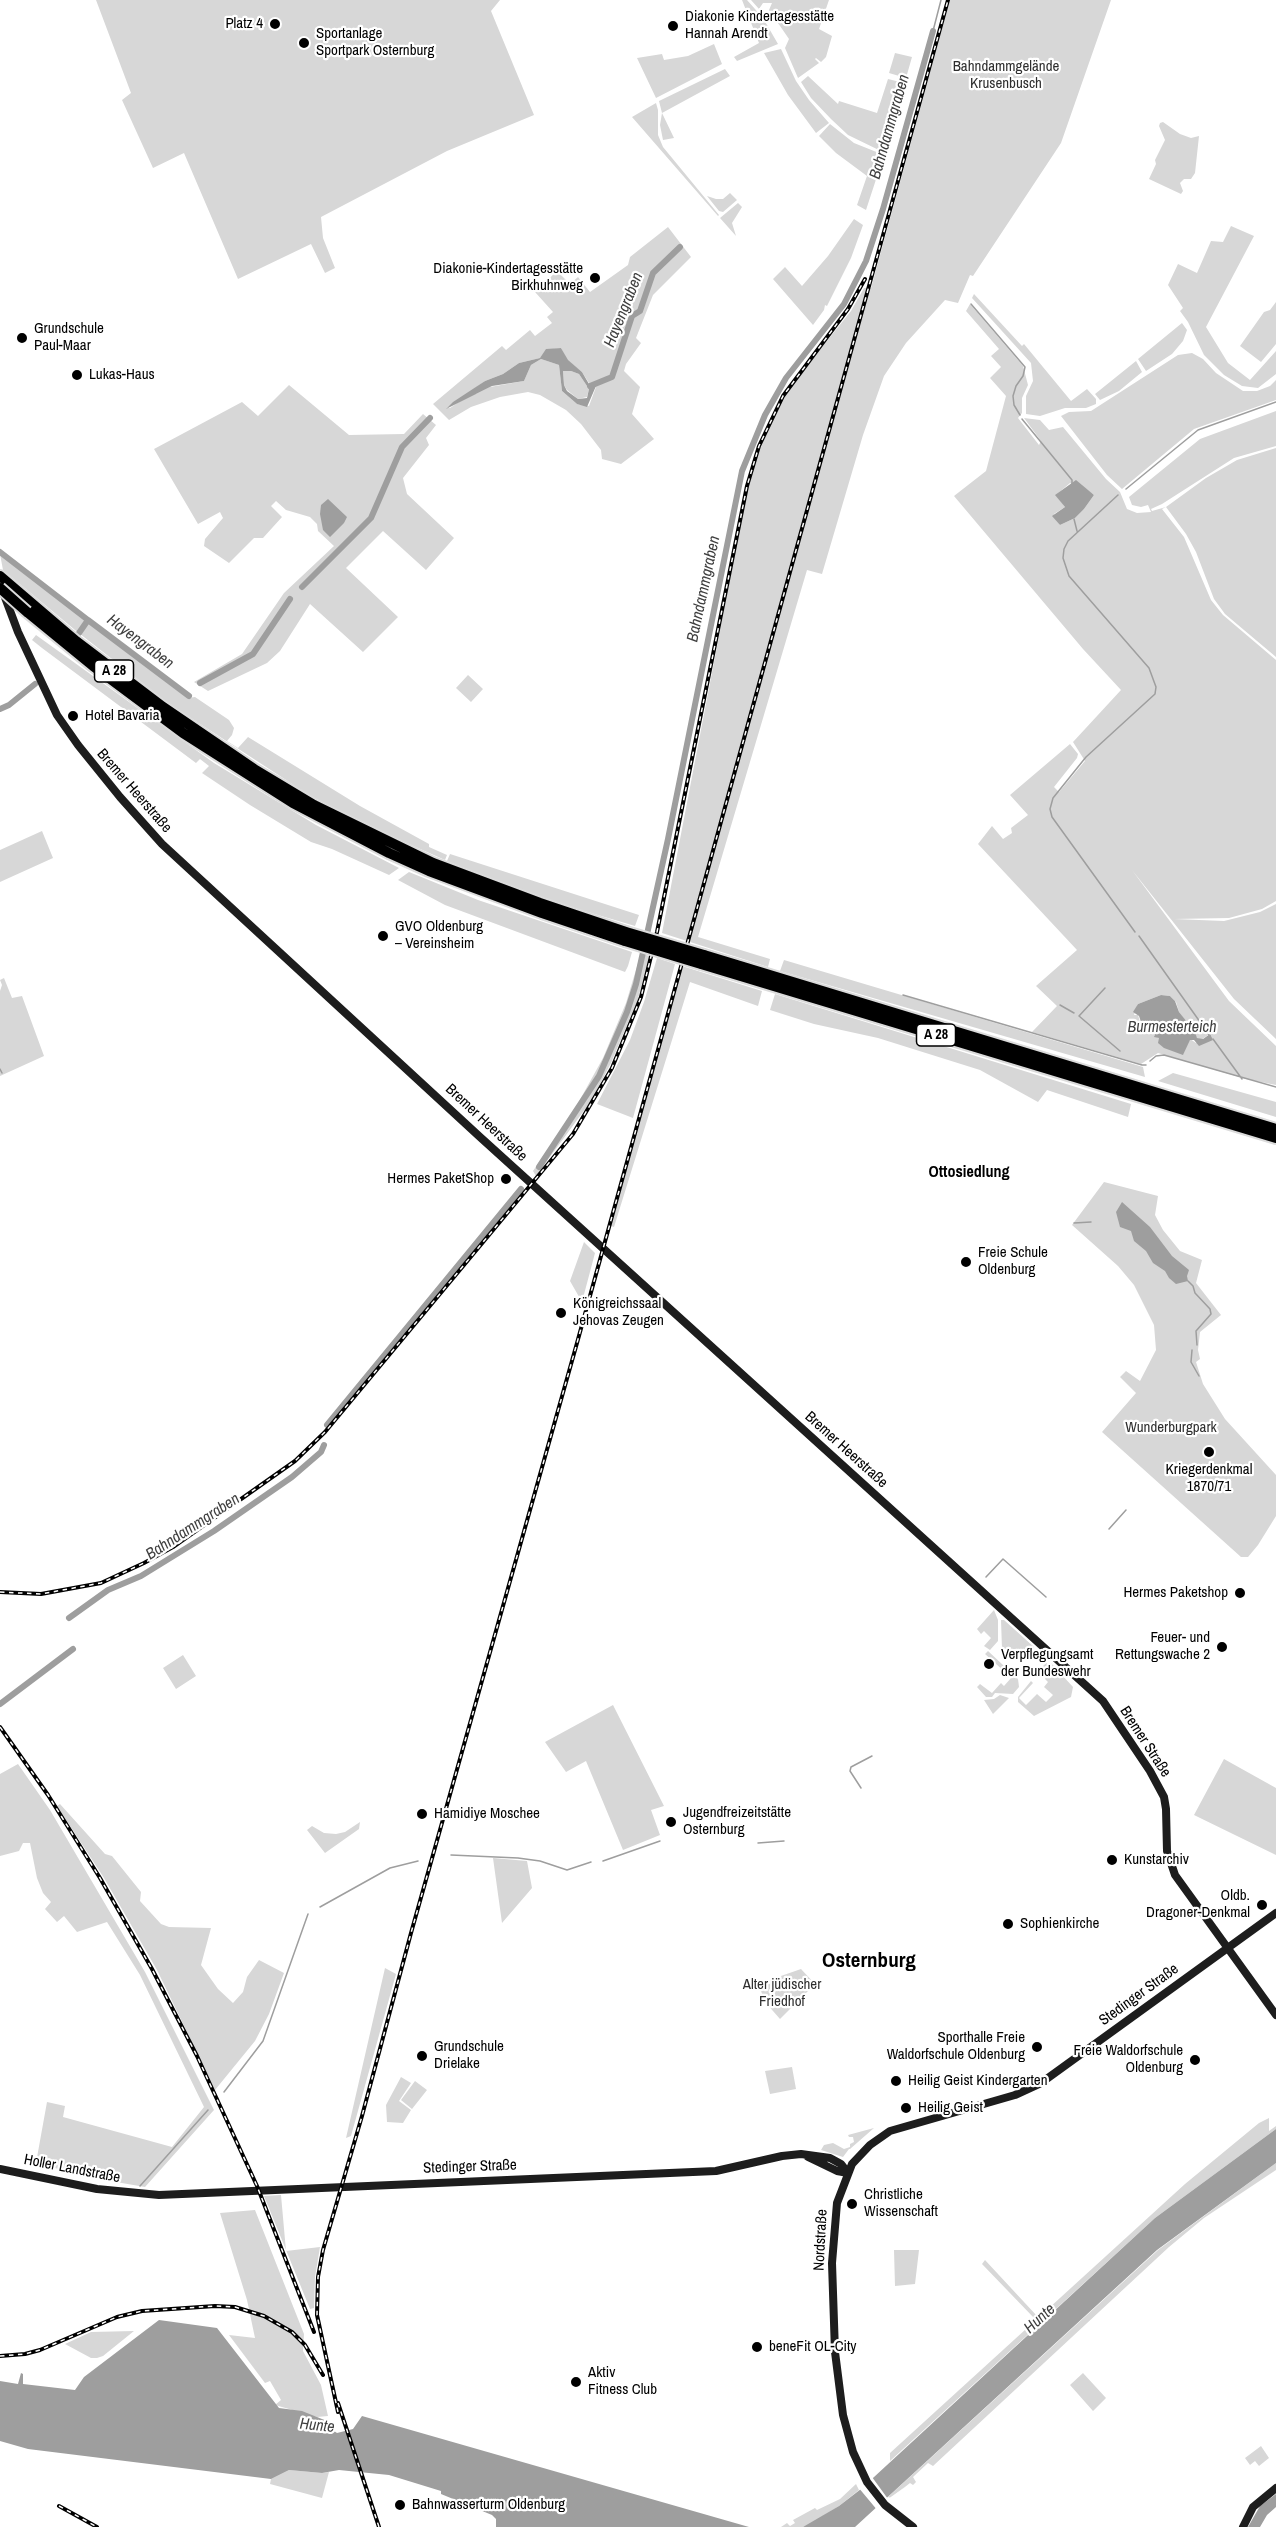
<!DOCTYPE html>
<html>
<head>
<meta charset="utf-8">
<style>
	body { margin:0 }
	canvas { display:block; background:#fff }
</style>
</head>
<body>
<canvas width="1276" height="2527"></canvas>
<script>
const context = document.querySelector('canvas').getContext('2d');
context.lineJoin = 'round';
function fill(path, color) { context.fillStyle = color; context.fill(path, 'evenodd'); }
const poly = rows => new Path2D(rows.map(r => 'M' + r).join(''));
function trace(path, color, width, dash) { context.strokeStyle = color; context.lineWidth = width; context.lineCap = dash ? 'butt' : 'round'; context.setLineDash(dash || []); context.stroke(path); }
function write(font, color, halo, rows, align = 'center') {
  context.font = font + ' "Archivo Narrow",sans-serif'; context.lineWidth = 4.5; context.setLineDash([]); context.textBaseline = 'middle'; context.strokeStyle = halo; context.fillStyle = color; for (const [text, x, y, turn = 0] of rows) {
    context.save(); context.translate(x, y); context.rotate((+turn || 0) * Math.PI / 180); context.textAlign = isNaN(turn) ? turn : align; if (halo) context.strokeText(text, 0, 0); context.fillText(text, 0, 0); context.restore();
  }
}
fill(poly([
	[96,0,500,0,491,11,534,115,447,151,321,217,323,238,335,268,325,273,311,244,238,279,184,153,153,168,122,100,131,93],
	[742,0,747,0,763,18,778,44,737,61,734,57,759,43],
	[751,0,829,0,819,29,832,36,826,57,821,62,816,58,815,59,819,63,798,78,785,48,789,39,769,10,772,3,763,3,759,9],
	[950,0,1111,0,1061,143,973,276,970,275,958,303,945,300,906,343,884,376,863,435,822,574,807,570,698,937,770,959,768,967,662,933,748,485,760,447,784,397,797,378,851,311,864,288,871,288],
	[714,44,722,64,656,98,637,58,662,54,664,60,688,56],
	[781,49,796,81,809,100,829,123,816,133,788,95,764,53],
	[895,53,912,57,906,78,889,73],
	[725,69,730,76,662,113,674,138,663,140,660,125,662,113,659,101],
	[808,76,838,104,839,101,877,113,888,79,904,83,885,153,848,135,831,119,811,98,801,82],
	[656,103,658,110,658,135,663,147,719,215,718,216,632,117],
	[1163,122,1180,134,1191,138,1199,136,1195,173,1191,179,1184,179,1180,183,1183,191,1181,194,1149,179,1156,164,1155,160,1165,140,1159,126,1160,123],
	[830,124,854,143,884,155,866,210,857,205,867,176,836,153,819,136],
	[730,193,737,200,723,212,719,211,707,196,716,199,723,199],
	[738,203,742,207,732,223,736,236,720,218],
	[854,219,863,225,851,258,827,306,825,305,824,310,813,325,773,279,785,267,802,286,828,256],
	[1231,226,1254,236,1206,327,1228,363,1250,380,1276,351,1276,374,1258,388,1242,386,1224,375,1204,355,1188,322,1180,311,1183,308,1168,285,1178,264,1197,273,1211,241,1223,242],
	[668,227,691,257,653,295,636,338,641,343,626,364,624,371,640,387,632,414,654,439,621,464,602,459,601,450,581,424,566,410,540,395,528,392,500,397,471,407,449,420,433,404,502,346,506,350,530,330,535,336,552,323,547,317,553,312,535,292,557,271,570,284,578,277,590,292,628,265,630,257],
	[561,348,567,360,582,372,589,383,596,387,589,406,577,404,562,391,559,365,541,359,531,365,524,381,490,387,476,394,471,394,450,408,447,408,485,381,503,374,519,363,540,358,553,349],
	[974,294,1022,346,1024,344,1071,401,1087,389,1096,399,1096,404,1086,408,1065,408,1040,416,1026,414,1026,396,1033,381,1031,363,972,298],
	[1276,302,1276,344,1261,362,1240,346,1264,312,1270,310],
	[970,304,1023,366,1028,385,1022,398,1022,413,1018,418,1039,445,1041,441,1024,418,1040,420,1049,430,1063,427,1106,479,1120,492,1127,509,1137,513,1151,512,1148,505,1141,507,1132,505,1129,497,1200,439,1276,411,1276,446,1234,458,1162,504,1151,509,1152,511,1166,507,1206,478,1237,460,1276,448,1276,657,1225,614,1214,599,1196,552,1186,534,1166,507,1162,509,1184,537,1211,600,1223,615,1276,660,1276,901,1262,909,1229,918,1174,919,1224,921,1260,912,1276,904,1276,1039,1234,999,1132,870,1229,1001,1276,1046,1276,1085,1246,1079,1158,1053,1141,1064,1032,1032,1057,1006,1036,986,1077,950,978,844,992,826,1003,839,1012,833,1011,828,1028,815,1010,795,1070,744,1078,754,1077,758,1054,787,1059,792,1085,761,1073,742,1121,690,1083,649,954,496,986,471,1006,396,990,378,1001,367,991,356,999,349,966,311],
	[1070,483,1083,487,1094,495,1084,509,1075,518,1060,525,1054,514,1065,507,1056,495],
	[1161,995,1170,996,1176,1002,1179,1012,1197,1038,1201,1040,1208,1035,1206,1043,1196,1043,1190,1039,1183,1054,1165,1047,1159,1038,1154,1036,1155,1034,1146,1028,1144,1023,1140,1022,1138,1015,1134,1015,1138,1004],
	[1182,323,1187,330,1183,341,1172,354,1146,371,1138,359],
	[1192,353,1203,359,1216,373,1243,391,1257,391,1270,386,1276,380,1276,400,1194,429,1122,489,1107,475,1061,416,1069,412,1091,411,1178,355],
	[1136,361,1142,372,1119,391,1100,400,1095,394],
	[563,371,571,371,579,374,589,389,587,397,578,399,567,390,564,385],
	[289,385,349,435,404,434,423,414,436,425,426,438,429,445,403,478,407,494,454,538,426,570,383,531,346,568,398,617,363,652,310,604,280,651,267,663,208,691,194,682,242,654,284,593,334,546,318,531,317,524,310,517,286,510,276,501,271,506,282,517,263,538,254,538,229,563,204,546,205,539,223,518,220,512,198,524,154,449,242,402,258,416],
	[0,554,188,698,195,697,229,720,234,728,232,735,227,741,238,748,248,737,360,806,429,844,429,847,447,855,445,860,373,828,309,795,168,703,75,630,3,570],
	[36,635,214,763,316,825,399,868,389,875,332,849,311,842,250,805,202,773,209,766,200,759,196,763,42,648,32,640],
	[468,675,483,689,471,702,456,688],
	[42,831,53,858,0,882,0,850],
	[450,854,639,915,635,926,527,894,447,861],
	[409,872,478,900,632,952,628,966,625,972,445,905,398,880],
	[641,953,649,956,638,999,611,1063,591,1101,536,1176,533,1171,572,1114,603,1058,626,1003],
	[657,958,675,964,633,1118,597,1104,630,1040,644,1002],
	[784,960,1143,1067,1145,1077,780,971],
	[682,966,762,991,758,1006,690,982,614,1227,611,1226],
	[4,978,12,998,22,996,44,1056,0,1076,0,991,2,985,0,980],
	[775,994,1131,1104,1128,1117,1047,1090,1038,1102,980,1070,878,1038,814,1024,770,1010],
	[1173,1073,1276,1102,1276,1117,1158,1081],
	[1104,1182,1158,1196,1155,1215,1163,1230,1180,1251,1202,1260,1196,1283,1221,1315,1200,1332,1198,1350,1200,1359,1196,1362,1203,1384,1225,1419,1276,1475,1276,1516,1258,1545,1248,1557,1241,1557,1102,1432,1136,1393,1120,1377,1126,1371,1140,1381,1156,1350,1154,1325,1134,1285,1118,1266,1072,1225],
	[584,1242,595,1253,582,1302,570,1281],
	[994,1610,998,1620,998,1641,990,1650,984,1646,991,1638,984,1631,981,1634,977,1629],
	[1001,1620,1004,1620,1034,1647,1033,1649,1002,1649],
	[988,1651,1018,1679,1019,1687,1013,1694,995,1693,992,1697,986,1697,977,1687,980,1684,992,1693,1001,1683,1004,1686,1011,1678,1008,1675,1008,1670,1006,1673,985,1654],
	[183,1655,196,1676,176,1689,163,1668],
	[1046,1663,1051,1663,1073,1687,1071,1697,1034,1716,1018,1702,1018,1697,1031,1681,1033,1683,1019,1698,1026,1705,1037,1694,1046,1702,1053,1695,1044,1687,1048,1682,1045,1679,1048,1674,1043,1666],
	[1000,1695,1009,1698,993,1714,984,1700,994,1699],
	[613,1705,664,1806,651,1810,660,1835,623,1850,586,1761,566,1772,545,1742],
	[1224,1759,1276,1788,1276,1855,1194,1815],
	[18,1764,50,1810,145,1972,214,2110,145,2187,93,2178,36,2163,47,2102,65,2106,63,2117,172,2147,204,2107,140,1975,107,1922,77,1932,64,1916,57,1922,45,1909,51,1902,43,1893,37,1878,30,1843,23,1843,19,1851,0,1856,0,1774],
	[60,1804,105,1854,112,1856,141,1892,140,1901,161,1924,169,1927,211,1928,201,1965,218,1989,233,2003,243,1992,247,1977,259,1960,284,1973,269,2014,255,2041,215,2090,157,1970,104,1878,57,1806],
	[360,1822,359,1829,325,1853,307,1830,312,1826,324,1833,336,1834,345,1832],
	[493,1858,527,1861,532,1888,502,1923],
	[385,1968,396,1974,351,2136,346,2138],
	[801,1969,815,1984,780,2019,766,2003,758,1984],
	[792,2067,796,2089,770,2094,765,2071],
	[401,2077,411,2083,399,2101,411,2110,403,2123,387,2122,386,2105],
	[415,2081,427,2090,412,2109,401,2100],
	[1269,2118,1269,2131,1276,2126,1276,2129,1155,2218,890,2461,890,2453,1185,2184,1259,2123],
	[874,2128,850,2149,849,2149,843,2157,821,2150,824,2145,833,2143,844,2149,850,2147,850,2144,854,2142,853,2137,849,2137,848,2135],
	[1276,2163,1276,2170,1204,2218,1169,2247,933,2466,928,2463,913,2477,916,2482,913,2485,910,2483,891,2498,888,2497,1158,2250],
	[281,2195,286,2251,320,2247,315,2277,314,2308,310,2309,264,2196],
	[255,2210,304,2334,303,2351,321,2385,328,2416,317,2417,275,2405,281,2400,270,2381,265,2383,229,2335,255,2338,247,2300,220,2213],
	[894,2250,919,2250,915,2284,895,2286],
	[985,2260,1037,2316,1034,2318,982,2264],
	[134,2331,103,2356,97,2358,91,2358,65,2344,91,2332],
	[1083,2373,1106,2398,1093,2411,1070,2385],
	[1261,2446,1269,2458,1259,2466,1255,2461,1250,2465,1245,2458],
	[289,2470,322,2473,329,2472,322,2498,270,2484,271,2479],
	[856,2484,859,2490,839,2506,810,2524,803,2527,781,2527,787,2523,790,2526,795,2523,793,2520,815,2508,817,2510,840,2499]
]), '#d7d7d7');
fill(poly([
	[561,348,568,360,582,372,589,384,596,386,587,407,577,404,562,391,559,365,541,359,531,365,524,381,492,386,446,409,453,402,485,381,503,374,519,363,540,358,546,349],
	[563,371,571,371,579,374,589,389,587,398,578,399,567,391,564,385],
	[1076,480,1094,495,1084,509,1075,518,1060,525,1052,516,1065,507,1055,495],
	[328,499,347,517,344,523,330,537,323,530,320,514,321,505],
	[1161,995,1170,996,1175,1001,1179,1012,1195,1032,1197,1038,1203,1039,1210,1034,1213,1040,1199,1046,1194,1040,1190,1040,1183,1055,1164,1048,1158,1043,1159,1038,1154,1037,1155,1034,1147,1030,1144,1023,1141,1022,1139,1016,1133,1012,1138,1004],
	[1122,1202,1150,1227,1172,1256,1189,1270,1187,1276,1188,1281,1176,1284,1169,1278,1165,1271,1153,1263,1146,1251,1134,1241,1131,1231,1120,1227,1116,1212],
	[1276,2129,1276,2163,1157,2250,855,2527,803,2527,839,2506,861,2489,1155,2218],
	[159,2320,217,2328,279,2408,302,2411,332,2423,334,2431,337,2433,353,2429,362,2416,749,2527,496,2527,496,2519,492,2515,441,2494,441,2491,389,2475,339,2470,322,2473,289,2470,271,2479,28,2449,0,2441,0,2381,18,2384,21,2373,23,2374,23,2384,75,2390,84,2377],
	[1276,2494,1276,2507,1267,2515,1260,2527,1248,2527,1260,2506]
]), '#9e9e9e');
fill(poly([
	[888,2458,872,2477,888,2499,905,2487,878,2511,858,2487]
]), '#fff');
trace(poly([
	[933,31,941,0],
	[971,304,1025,367,1023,376,1016,386,1013,396,1014,405,1020,415],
	[1022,419,1072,480,1072,484],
	[1126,489,1198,430,1276,402],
	[1118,495,1068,541,1064,549,1063,558,1069,576,1149,668,1156,687,1155,694,1086,757,1053,798,1050,809,1052,817,1135,932],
	[1074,519,1077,531],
	[1139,936,1210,1036],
	[1105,988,1079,1016,1120,1051],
	[903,995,1142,1065,1146,1065],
	[1060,1005,1074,1013],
	[1213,1039,1242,1079],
	[1150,1061,1156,1056,1164,1055,1276,1087],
	[0,1069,2,1073],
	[1074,1223,1091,1222],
	[1188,1281,1193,1286,1195,1293,1210,1309,1211,1314,1196,1331,1197,1345],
	[1192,1350,1191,1362,1199,1376],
	[1109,1529,1126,1510],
	[986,1577,1003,1559,1046,1597],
	[861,1788,850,1771,851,1767,872,1756],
	[758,1843,784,1841],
	[451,1855,518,1858,540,1861,567,1870,591,1862],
	[603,1861,660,1841],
	[320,1907,390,1868,418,1861],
	[224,2092,263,2041,308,1914],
	[140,2186,208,2110]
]), '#9e9e9e', 1.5);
trace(poly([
	[590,386,612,377,632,316,640,311,653,273,680,247],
	[0,552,88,620],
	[302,587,371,518,402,447,430,418],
	[79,633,88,620,189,696],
	[200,683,253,654,290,599],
	[0,709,9,705,35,684],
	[539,1167,599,1076,627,1012,636,984,668,839,742,471,765,415,786,378,844,304,866,261,883,209,933,31],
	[327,1425,521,1189],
	[69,1618,108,1590,141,1576,214,1531,292,1477,321,1452,324,1445],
	[0,1704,73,1649]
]), '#9e9e9e', 6);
const highway = poly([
	[0,576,76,641,163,707,254,769,314,805,433,863,540,903,626,932],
	[27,612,93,666,183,733,293,803,389,853,429,871,542,913,625,941],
	[704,955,1276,1129],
	[701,964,1276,1138]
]);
trace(highway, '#dbdbdb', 14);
trace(poly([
	[3,592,18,632,57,715,78,745,120,797,162,844,480,1137,1103,1701,1150,1771,1164,1797,1166,1809,1167,1851,1175,1875,1276,2015],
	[808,2157,837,2171,848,2173],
	[0,2169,97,2189,159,2195,716,2171,782,2156,801,2154,830,2158,841,2164,848,2173],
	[913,2527,885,2505,867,2482,853,2452,843,2415,835,2352,832,2263,837,2203,852,2164,870,2145,890,2131,1015,2095,1041,2083,1276,1913],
	[1243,2527,1253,2507,1276,2488]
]), '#1d1d1d', 8);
trace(highway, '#000', 10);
const rail = poly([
	[0,1592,41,1594,101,1583,144,1563,173,1547,295,1461,325,1432,573,1134,612,1068,641,997,657,932,747,486,759,446,783,396,848,309,865,279],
	[0,1727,48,1795,100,1878,152,1969,197,2056,257,2186,314,2332],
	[0,2356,25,2354,40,2350,117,2317,142,2311,215,2306,235,2307,264,2316,292,2332,305,2345,323,2375],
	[338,2403,379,2527],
	[338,2412,317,2315,318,2277,323,2250,362,2116,411,1933,577,1343,948,0],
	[59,2506,97,2527]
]);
trace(rail, '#000', 4);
trace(rail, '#fff', 1.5, [4.5]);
const highwayBridge = poly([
	[0,588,27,612],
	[626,932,704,955],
	[625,941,701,964]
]);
trace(highwayBridge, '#dbdbdb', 14, []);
trace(highwayBridge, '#000', 10);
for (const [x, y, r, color] of [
	[275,24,6,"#000"],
	[673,26,6,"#000"],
	[304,43,6,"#000"],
	[595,278,6,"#000"],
	[22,338,6,"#000"],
	[77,375,6,"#000"],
	[73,716,6,"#000"],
	[383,936,6,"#000"],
	[506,1179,6,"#000"],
	[966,1262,6,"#000"],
	[561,1313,6,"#000"],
	[1209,1452,6,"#000"],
	[1240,1593,6,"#000"],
	[1222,1647,6,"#000"],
	[989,1664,6,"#000"],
	[422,1814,6,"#000"],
	[671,1822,6,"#000"],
	[1112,1860,6,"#000"],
	[1262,1905,6,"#000"],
	[1008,1924,6,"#000"],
	[1037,2047,6,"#000"],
	[422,2056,6,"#000"],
	[1195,2060,6,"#000"],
	[896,2081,6,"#000"],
	[906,2108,6,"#000"],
	[852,2204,6,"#000"],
	[757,2347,6,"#000"],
	[576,2382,6,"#000"],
	[400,2505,6,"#000"]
]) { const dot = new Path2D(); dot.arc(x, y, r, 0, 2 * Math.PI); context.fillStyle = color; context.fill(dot); trace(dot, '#fff', 2); }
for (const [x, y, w] of [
	[114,671,39],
	[936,1035,39]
]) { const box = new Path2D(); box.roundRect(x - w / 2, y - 11, w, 22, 4.5); context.fillStyle = '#fff'; context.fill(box); trace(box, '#000', 1.5); }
write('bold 14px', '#000', null, [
	["A 28",114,671],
	["A 28",936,1035]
]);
write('15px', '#000', '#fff', [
	["Diakonie Kindertagesstätte",685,17],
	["Hannah Arendt",685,34],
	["Platz 4",263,24,"right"],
	["Sportanlage",316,34],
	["Sportpark Osternburg",316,51],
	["Diakonie-Kindertagesstätte",583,269,"right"],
	["Birkhuhnweg",583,286,"right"],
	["Grundschule",34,329],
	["Paul-Maar",34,346],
	["Lukas-Haus",89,375],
	["Hotel Bavaria",85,716],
	["GVO Oldenburg",395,927],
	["– Vereinsheim",395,944],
	["Hermes PaketShop",494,1179,"right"],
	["Freie Schule",978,1253],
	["Oldenburg",978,1270],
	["Königreichssaal",573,1304],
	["Jehovas Zeugen",573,1321],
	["Kriegerdenkmal",1209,1470,"center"],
	["1870/71",1209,1487,"center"],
	["Hermes Paketshop",1228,1593,"right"],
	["Feuer- und",1210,1638,"right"],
	["Rettungswache 2",1210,1655,"right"],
	["Verpflegungsamt",1001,1655],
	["der Bundeswehr",1001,1672],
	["Jugendfreizeitstätte",683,1813],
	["Osternburg",683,1830],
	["Hamidiye Moschee",434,1814],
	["Kunstarchiv",1124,1860],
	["Oldb.",1250,1896,"right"],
	["Dragoner-Denkmal",1250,1913,"right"],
	["Sophienkirche",1020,1924],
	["Sporthalle Freie",1025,2038,"right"],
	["Waldorfschule Oldenburg",1025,2055,"right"],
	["Grundschule",434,2047],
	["Drielake",434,2064],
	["Freie Waldorfschule",1183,2051,"right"],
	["Oldenburg",1183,2068,"right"],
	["Heilig Geist Kindergarten",908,2081],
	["Heilig Geist",918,2108],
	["Christliche",864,2195],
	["Wissenschaft",864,2212],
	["beneFit OL-City",769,2347],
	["Aktiv",588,2373],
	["Fitness Club",588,2390],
	["Bahnwasserturm Oldenburg",412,2505]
], 'left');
write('15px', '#2e2e2e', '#fff', [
	["Bahndammgelände",1006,67],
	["Krusenbusch",1006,84],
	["Wunderburgpark",1171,1428],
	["Alter jüdischer",782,1985],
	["Friedhof",782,2002]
]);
write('15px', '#000', '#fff', [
	["Bremer Heerstraße",134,791,49],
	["Bremer Heerstraße",486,1123,43],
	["Bremer Heerstraße",846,1450,42],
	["Bremer Straße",1145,1742,57],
	["Stedinger Straße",1139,1995,-36],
	["Stedinger Straße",470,2167,-2],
	["Holler Landstraße",72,2169,11],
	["Nordstraße",821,2240,-87]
]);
write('italic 16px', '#3f3f3f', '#fff', [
	["Bahndammgraben",890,127,-74],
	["Hayengraben",624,310,-68],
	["Bahndammgraben",704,589,-78],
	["Hayengraben",140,642,37],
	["Burmesterteich",1172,1028],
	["Bahndammgraben",193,1527,-33],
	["Hunte",1040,2319,-42],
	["Hunte",317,2426,6]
]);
write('bold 16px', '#000', '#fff', [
	["Ottosiedlung",969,1173]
]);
write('bold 21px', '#000', '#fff', [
	["Osternburg",869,1961]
]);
</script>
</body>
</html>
